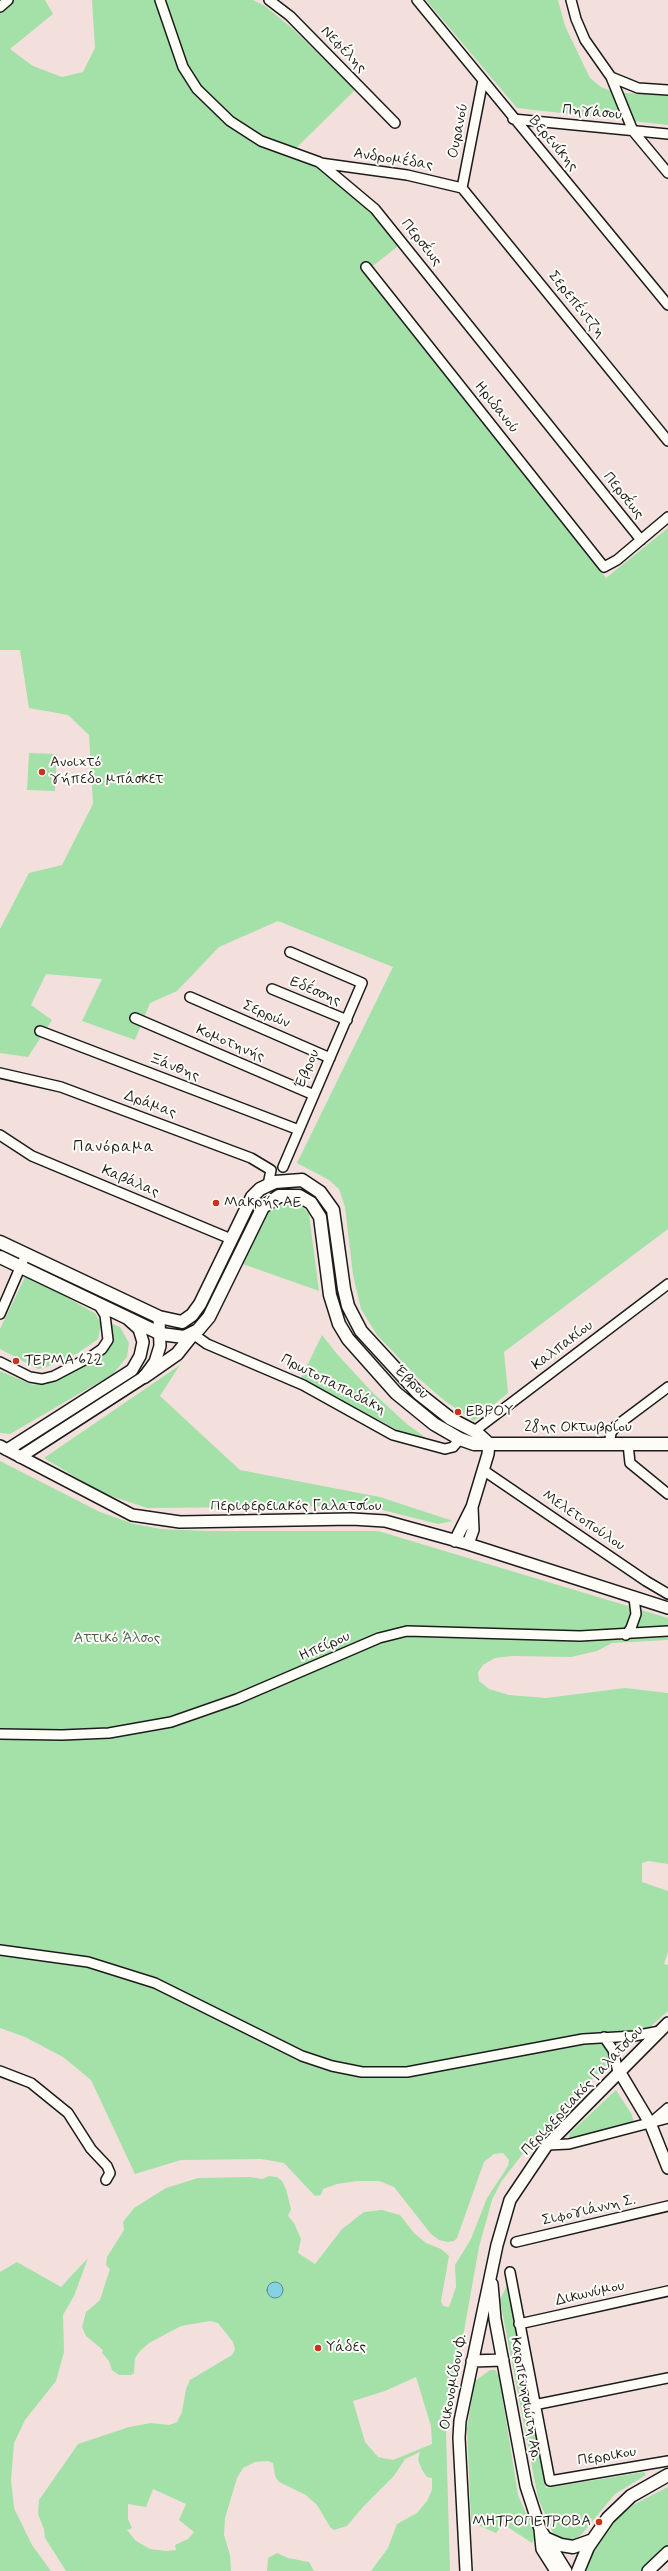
<!DOCTYPE html>
<html>
<head>
<meta charset="utf-8">
<style>
	body { margin:0 }
	canvas { display:block; background:#f3e0dc }
</style>
</head>
<body>
<canvas width="668" height="2571"></canvas>
<script>
const context = document.querySelector('canvas').getContext('2d');
context.lineJoin = 'round';
function fill(path, color) { context.fillStyle = color; context.fill(path, 'evenodd'); }
const poly = rows => new Path2D(rows.map(r => 'M' + r).join(''));
function trace(path, color, width, dash) { context.strokeStyle = color; context.lineWidth = width; context.lineCap = dash ? 'butt' : 'round'; context.setLineDash(dash || []); context.stroke(path); }
function write(font, color, halo, rows, align = 'center') {
  context.font = font + ' Mynerve,sans-serif'; context.lineWidth = 4; context.setLineDash([]); context.textBaseline = 'middle'; context.strokeStyle = halo; context.fillStyle = color; for (const [text, x, y, turn = 0] of rows) {
    context.save(); context.translate(x, y); context.rotate((+turn || 0) * Math.PI / 180); context.textAlign = isNaN(turn) ? turn : align; if (halo) context.strokeText(text, 0, 0); context.fillText(text, 0, 0); context.restore();
  }
}
fill(poly([
	[0,0,45,0,53,14,10,49,33,66,62,77,83,72,95,48,92,0,253,0,265,6,293,29,355,90,287,157,311,162,355,193,402,243,364,273,606,578,668,528,668,1229,504,1352,508,1393,474,1421,445,1401,417,1377,377,1335,361,1309,353,1275,345,1207,339,1189,329,1180,297,1163,393,967,278,921,219,947,177,991,150,1003,135,1040,82,1021,102,979,46,974,31,1005,52,1020,28,1057,0,1053,0,929,29,873,62,865,93,804,89,735,68,715,29,708,20,650,0,650],
	[426,0,558,0,565,26,590,78,601,87,613,92,668,96,668,125,517,108],
	[29,753,57,754,55,791,27,790],
	[289,1200,298,1202,309,1214,319,1291,240,1263,261,1218,279,1202],
	[27,1273,59,1288,63,1295,96,1314,101,1324,98,1339,78,1353,44,1368,38,1369,0,1349,0,1329],
	[112,1324,120,1327,129,1343,127,1357,113,1374,10,1434,0,1433,0,1371,33,1385,63,1375,99,1356,110,1342],
	[322,1335,337,1354,372,1392,408,1425,425,1437,403,1433,301,1378],
	[180,1365,160,1396,240,1470,380,1497,453,1521,438,1524,367,1506,147,1508,102,1493,44,1458],
	[0,1461,100,1512,134,1524,161,1529,206,1531,378,1531,668,1618,668,1640,612,1643,597,1651,571,1657,512,1656,495,1658,483,1665,478,1672,479,1681,489,1689,509,1695,546,1698,625,1688,668,1693,668,1864,648,1861,642,1863,642,1882,668,1891,668,1952,664,1964,668,1965,668,2011,601,2070,521,2156,501,2182,492,2200,479,2247,446,2432,450,2571,371,2571,388,2548,397,2524,417,2513,427,2501,432,2490,432,2478,427,2477,422,2470,418,2460,420,2452,405,2459,394,2476,363,2507,347,2526,334,2530,330,2527,317,2505,306,2495,279,2482,275,2476,273,2463,268,2461,255,2462,243,2468,237,2478,225,2518,224,2535,230,2555,231,2571,66,2571,45,2538,44,2529,38,2514,39,2500,78,2444,129,2427,151,2423,169,2425,177,2422,182,2412,186,2389,190,2380,232,2355,235,2349,233,2342,218,2323,210,2321,181,2326,149,2343,140,2351,135,2358,134,2373,131,2375,119,2375,112,2370,109,2361,102,2353,103,2350,86,2336,82,2327,86,2312,100,2300,110,2269,106,2265,107,2257,124,2230,123,2222,134,2208,166,2188,198,2178,250,2177,262,2179,269,2176,277,2177,282,2181,286,2189,291,2209,288,2216,294,2223,301,2239,298,2253,315,2264,342,2229,364,2212,382,2210,400,2215,414,2233,426,2243,441,2249,449,2256,441,2301,443,2306,449,2307,456,2287,455,2265,471,2239,487,2198,508,2166,509,2160,503,2153,494,2154,484,2162,457,2238,454,2241,448,2242,439,2240,431,2234,394,2187,379,2181,357,2181,337,2184,323,2189,321,2195,315,2196,284,2163,261,2159,181,2160,135,2174,91,2080,63,2057,25,2037,0,2028],
	[416,2377,431,2426,432,2444,393,2460,378,2457,365,2442,353,2401,385,2391],
	[153,2489,186,2504,179,2520,194,2532,188,2539,175,2545,176,2550,166,2551,150,2549,136,2541,127,2530,132,2528,128,2519,128,2504,146,2507],
	[616,2090,632,2115,634,2123,572,2140,569,2137,570,2133],
	[88,2258,74,2296,63,2315,64,2352,56,2381,25,2420,14,2443,11,2480,14,2508,32,2545,51,2571,0,2571,0,2272,17,2262,61,2287],
	[508,2283,546,2488,644,2472,646,2475,615,2494,581,2535,573,2540,565,2540,553,2533,538,2498,500,2300],
	[490,2370,495,2370,499,2376,518,2495,536,2537,532,2543,503,2524,496,2533,471,2522,467,2428,475,2381],
	[668,2487,668,2546,643,2571,583,2571,590,2555,616,2519,633,2505],
	[277,2553,288,2558,309,2562,314,2571,267,2571,268,2558]
]), '#a3e1a8');
const water = poly([
	'267 2290a8 8 0 1 1 16 0a8 8 0 1 1-16 0Z'
]);
fill(water, '#85d3e2');
trace(water, '#5b8a93', 1);
const minor = poly([
	[160,0,183,67,197,89,230,121,261,141,319,162,375,209,641,540],
	[269,0,290,16,395,123],
	[417,0,668,305],
	[571,0,576,19,585,40,611,77,633,131,668,173],
	[0,7,8,0],
	[611,77,638,88,668,90],
	[513,119,668,134],
	[320,163,407,175,462,188],
	[462,188,668,441],
	[462,188,483,80],
	[366,267,604,567,617,560,668,517],
	[272,989,347,1020],
	[190,997,330,1058],
	[135,1018,314,1095],
	[40,1031,299,1130],
	[0,1073,61,1087,251,1158,271,1170,268,1185],
	[0,1135,32,1156,231,1239],
	[283,1167,362,983,290,952],
	[0,1314,23,1261],
	[193,1334,207,1344,303,1385,393,1435,445,1449,453,1447,460,1439],
	[0,1362,30,1377,42,1379,54,1376,92,1356,102,1349,108,1340,105,1315,98,1304],
	[476,1432,477,1429,668,1284],
	[628,1444,630,1463,668,1494],
	[609,1445,611,1433,616,1426,668,1387],
	[483,1470,646,1581,668,1594],
	[626,1635,631,1628,636,1614,634,1598],
	[0,1734,62,1735,109,1733,171,1722,237,1699,379,1638,407,1631,580,1636,668,1631],
	[0,1950,88,1962,155,1983,302,2056,332,2066,362,2072,407,2072,583,2039,634,2036,660,2031],
	[604,2037,613,2050,618,2072],
	[0,2071,31,2083,68,2113,91,2149,107,2166,110,2173,106,2180],
	[653,2121,668,2108],
	[547,2145,569,2144,668,2118],
	[516,2242,668,2206],
	[510,2272,550,2481,668,2461],
	[519,2324,668,2291],
	[534,2405,668,2378]
]);
const tertiary = poly([
	[0,1446,132,1515,180,1522,352,1519,385,1521,468,1544,668,1608],
	[7,1450,132,1370,140,1356,143,1342,139,1329,129,1320],
	[20,1457,144,1377,155,1362,160,1346,159,1317],
	[455,1541,472,1507,488,1454,489,1444],
	[468,1544,473,1530,472,1507],
	[619,2071,650,2123,668,2168],
	[492,2284,495,2319,526,2486,540,2529,566,2571],
	[472,2361,503,2360],
	[540,2529,542,2549,556,2571],
	[466,2571,459,2438,460,2421,497,2245,510,2200,547,2145,668,2023],
	[648,2571,668,2552]
]);
const secondary = poly([
	[0,1242,159,1317,182,1322,192,1315,200,1304,252,1197,260,1189,275,1182,302,1180,320,1192,333,1210,344,1289,348,1306,361,1331,418,1393,451,1419,476,1432,489,1444],
	[0,1257,161,1334,184,1337,198,1330,209,1317,263,1207,279,1196,299,1196,311,1203,320,1217,330,1295,339,1324,348,1339,396,1393,434,1424,460,1439,474,1444,668,1444],
	[144,1377,177,1354,193,1334],
	[547,2539,561,2545,573,2547,593,2540],
	[578,2571,588,2547,608,2518,631,2496,668,2475]
]);
trace(minor, '#1c1c1c', 12);
trace(tertiary, '#1c1c1c', 14);
trace(secondary, '#1c1c1c', 15);
trace(minor, '#fdfcf7', 9);
trace(tertiary, '#fdfcf7', 11);
trace(secondary, '#fdfcf7', 12);
for (const [x, y, r, color] of [
	[42,772,4,"#c8321e"],
	[216,1203,4,"#c8321e"],
	[16,1361,4,"#c8321e"],
	[458,1412,4,"#c8321e"],
	[318,2348,4,"#c8321e"],
	[599,2522,4,"#c8321e"]
]) { const dot = new Path2D(); dot.arc(x, y, r, 0, 2 * Math.PI); context.fillStyle = color; context.fill(dot); trace(dot, '#fdfcf7', 1.5); }
write('15px', '#1c1c1c', '#fdfcf7', [
	["Νεφέλης",343,50,46],
	["Πηγάσου",592,113,5],
	["Ουρανού",459,131,-79],
	["Βερενίκης",553,144,50],
	["Ανδρομέδας",393,160,9],
	["Περσέως",421,243,51],
	["Σερεπέντζη",576,305,51],
	["Ηριδανού",496,408,51],
	["Περσέως",623,496,51],
	["Εδέσσης",315,992,23],
	["Σερρών",266,1015,23],
	["Κομοτηνής",230,1044,23],
	["Ξάνθης",174,1068,21],
	["Έβρου",308,1069,-67],
	["Δράμας",150,1105,20],
	["Καβάλας",130,1182,23],
	["Καλπακίου",563,1346,-37],
	["Έβρου",411,1383,44],
	["Πρωτοπαπαδάκη",333,1385,27],
	["28ης Οκτωβρίου",578,1428],
	["Περιφερειακός Γαλατσίου",296,1507],
	["Μελετοπούλου",583,1521,34],
	["Ηπείρου",325,1647,-24],
	["Περιφερειακός Γαλατσίου",583,2091,-47],
	["Σιφογιάννη Σ.",589,2211,-13],
	["Δικωνύμου",590,2294,-13],
	["Οικονομίδου Φ.",454,2382,-80],
	["Καρπενησιώτη Αρ.",525,2399,80],
	["Περρικου",607,2457,-9]
]);
write('15px', '#1c1c1c', '#fdfcf7', [
	["Ανοιχτό",50,763],
	["γήπεδο μπάσκετ",50,780],
	["Μακρής ΑΕ",224,1203],
	["ΤΕΡΜΑ 622",24,1361],
	["ΕΒΡΟΥ",466,1412],
	["Υάδες",326,2348],
	["ΜΗΤΡΟΠΕΤΡΟΒΑ",591,2522,"right"]
], 'left');
write('15px', '#4b614d', '#fdfcf7', [
	["Αττικό Άλσος",117,1639]
]);
context.letterSpacing = '1px';
write('16px', '#1c1c1c', '#fdfcf7', [
	["Πανόραμα",114,1148]
]);
context.letterSpacing = '0px';
</script>
</body>
</html>
